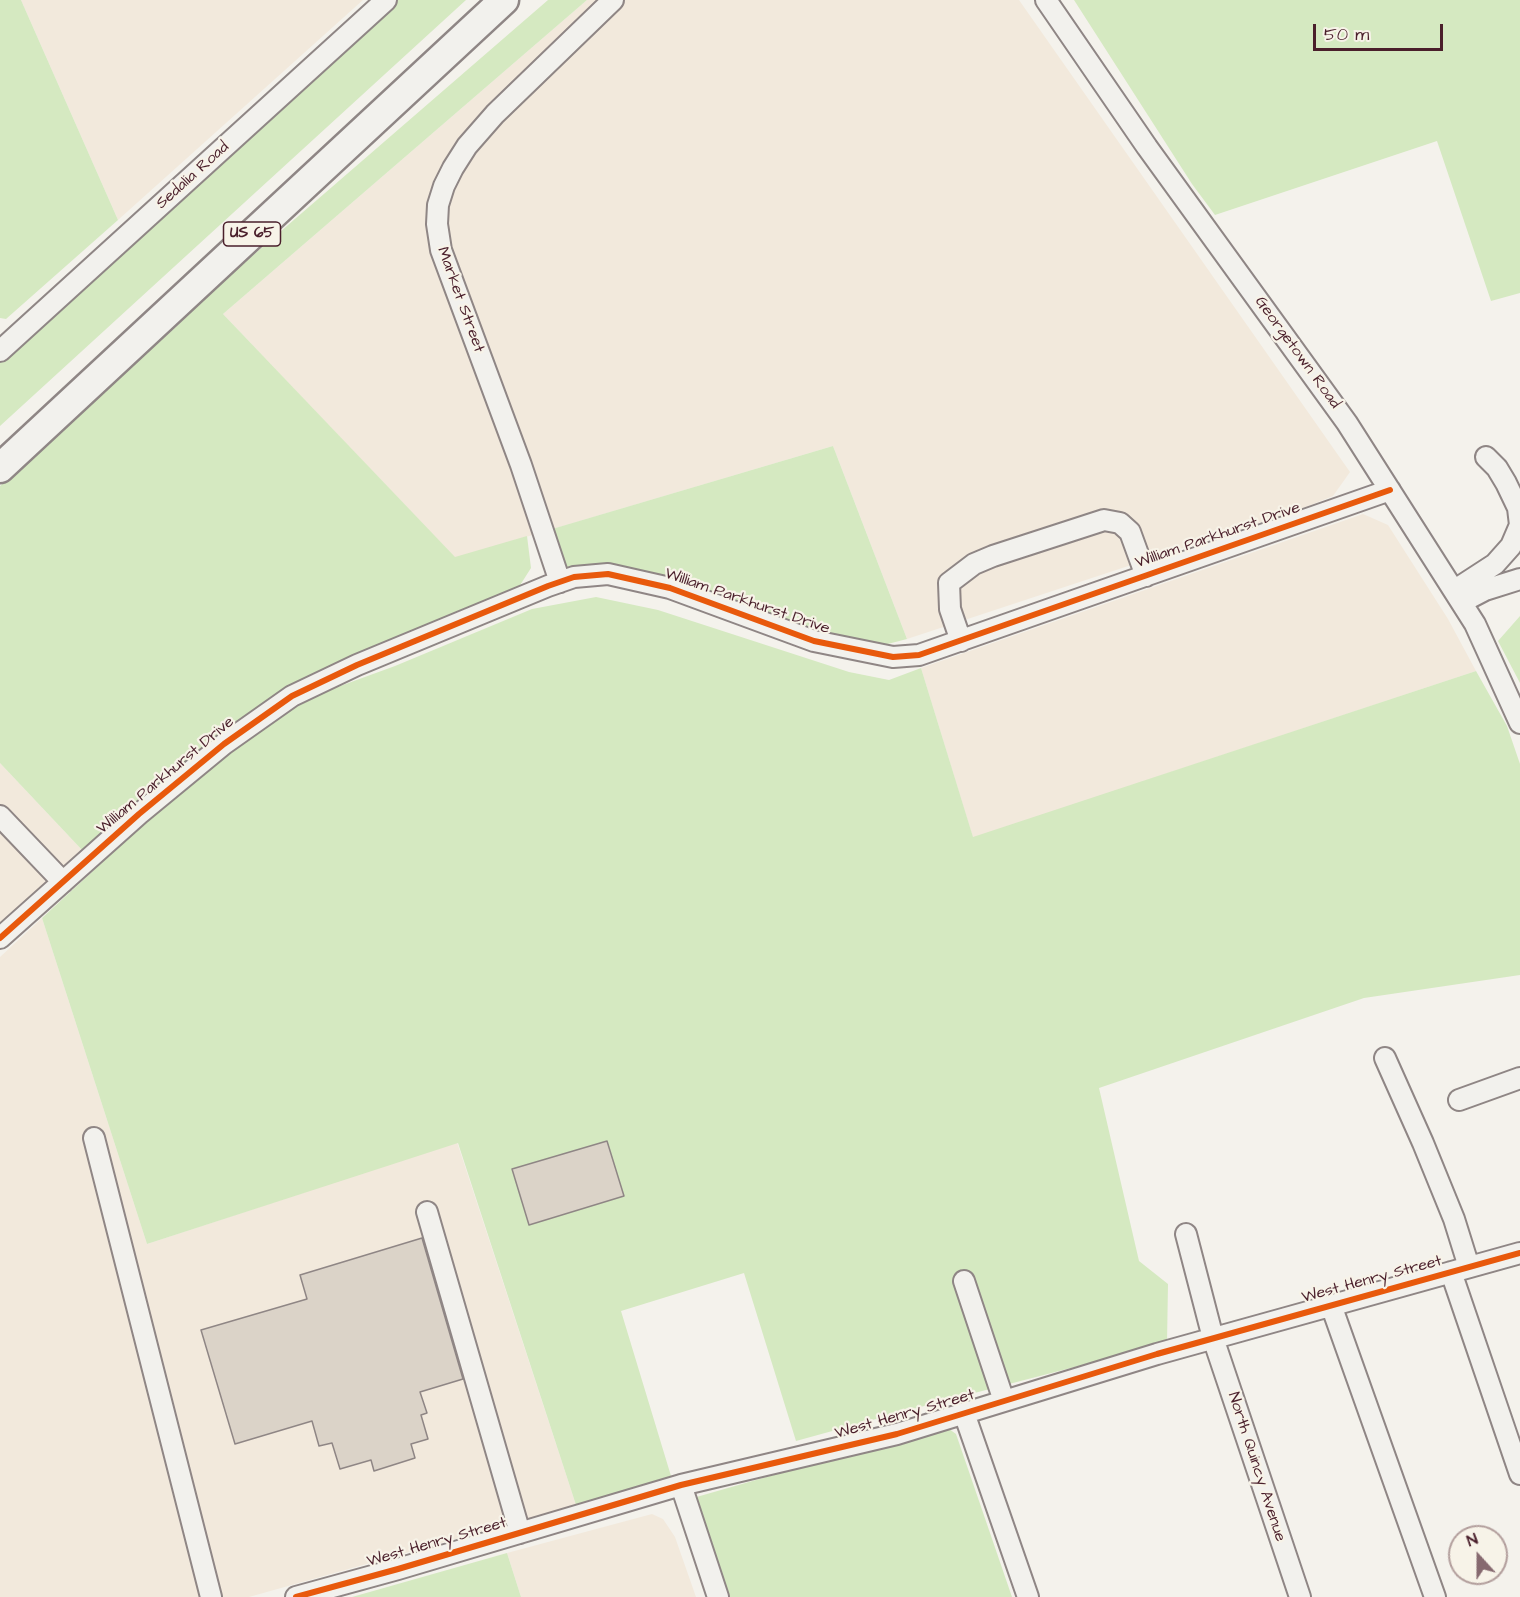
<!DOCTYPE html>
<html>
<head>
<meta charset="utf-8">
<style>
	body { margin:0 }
	#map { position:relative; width:1520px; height:1597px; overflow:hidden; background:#f4f2ec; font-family:"Architects Daughter",sans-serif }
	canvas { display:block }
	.north { position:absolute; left:1448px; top:1525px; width:60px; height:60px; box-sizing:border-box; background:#f7f3e8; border:2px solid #b29e9c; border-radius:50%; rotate:339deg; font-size:16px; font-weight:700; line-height:24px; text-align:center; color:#4a1f2b }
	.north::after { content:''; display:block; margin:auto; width:21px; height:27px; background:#86696f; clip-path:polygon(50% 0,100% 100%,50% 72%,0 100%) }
	.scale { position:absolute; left:1313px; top:24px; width:130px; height:27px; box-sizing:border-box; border:3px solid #4a1f2b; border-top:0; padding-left:8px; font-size:18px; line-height:21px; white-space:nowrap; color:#4a1f2b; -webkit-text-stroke:4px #f7f3e8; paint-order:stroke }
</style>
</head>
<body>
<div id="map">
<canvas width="1520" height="1597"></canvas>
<div class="north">N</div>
<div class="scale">50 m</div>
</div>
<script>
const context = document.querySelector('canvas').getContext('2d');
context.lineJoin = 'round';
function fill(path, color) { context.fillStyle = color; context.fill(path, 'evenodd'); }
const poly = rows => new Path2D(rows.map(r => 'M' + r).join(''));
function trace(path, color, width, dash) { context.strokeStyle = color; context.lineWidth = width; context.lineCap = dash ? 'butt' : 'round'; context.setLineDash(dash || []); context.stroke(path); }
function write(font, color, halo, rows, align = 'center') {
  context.font = font + ' "Architects Daughter",sans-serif'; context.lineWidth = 4.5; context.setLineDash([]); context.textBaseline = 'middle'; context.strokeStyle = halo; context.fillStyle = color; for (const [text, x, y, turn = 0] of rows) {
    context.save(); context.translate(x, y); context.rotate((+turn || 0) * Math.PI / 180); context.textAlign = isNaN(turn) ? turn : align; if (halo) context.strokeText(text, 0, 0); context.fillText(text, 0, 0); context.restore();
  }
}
fill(poly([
	[21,0,363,0,118,220],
	[587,0,1019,0,1350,472,1333,496,1301,509,907,639,833,446,455,558,223,314],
	[1363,514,1388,525,1448,619,1476,671,973,838,921,668],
	[0,763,83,851,0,928],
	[42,918,147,1244,457,1142,576,1505,249,1597,0,1597,0,957],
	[652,1514,663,1519,675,1537,696,1597,521,1597,507,1553]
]), '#f2e9dc');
fill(poly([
	[0,0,21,0,118,220,6,319,0,318],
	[396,0,466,0,0,426,0,363],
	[548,0,587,0,223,314,455,557,527,536,531,568,517,590,424,626,321,672,264,703,175,770,83,851,0,763,0,486,179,324,206,296],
	[1074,0,1520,0,1520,293,1491,301,1437,141,1215,215,1192,184],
	[833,446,907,639,876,647,835,644,687,587,572,576,554,559,542,532],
	[596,597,658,610,849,672,889,680,921,668,973,837,1476,671,1507,726,1520,764,1520,975,1364,998,1099,1088,1139,1261,1168,1284,1167,1343,905,1411,796,1441,744,1273,621,1311,671,1476,576,1505,458,1143,147,1244,42,918,196,776,265,722,332,689,395,666,532,609],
	[1520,616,1520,683,1498,641],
	[945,1426,956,1434,1012,1597,718,1597,693,1498],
	[507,1553,521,1597,352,1597]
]), '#d5e9c1');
const building = poly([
	[607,1141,624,1196,529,1225,512,1169,607,1141],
	[422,1238,463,1379,420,1392,427,1413,421,1415,428,1439,411,1444,415,1458,374,1471,371,1460,340,1469,332,1443,319,1446,312,1421,235,1444,201,1330,307,1299,300,1275,422,1238]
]);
fill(building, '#dbd3c8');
trace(building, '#8f8685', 1.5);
const minor = poly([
	[1046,0,1147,147,1347,423,1475,624,1520,723],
	[0,351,386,0],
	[560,582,521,465,441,250,437,224,438,205,444,186,453,168,467,146,495,114,613,0],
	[1455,590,1495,564,1511,546,1520,525,1518,508,1506,483,1497,468,1486,457],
	[1462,602,1485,590,1520,579],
	[961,641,950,609,949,583,974,564,993,556,1104,520,1120,523,1130,532,1146,576],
	[0,816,63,882],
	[0,938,139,814,224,744,292,696,357,665,548,586,574,577,608,574,670,588,814,641,893,657,919,655,1390,490],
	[1385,1058,1423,1143,1454,1219,1469,1267],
	[1459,1100,1520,1078],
	[94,1138,211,1597],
	[427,1212,520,1533],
	[1186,1234,1213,1338,1300,1597],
	[1451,1272,1520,1474],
	[964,1281,1004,1401],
	[1331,1305,1435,1597],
	[964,1413,1028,1597],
	[681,1485,718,1597],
	[296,1597,398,1569,681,1485,897,1434,1157,1354,1520,1253]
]);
const highway = poly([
	[0,468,504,0]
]);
trace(minor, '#8f8685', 24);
trace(highway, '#8f8685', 33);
trace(minor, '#f2f1ed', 20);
trace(highway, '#f2f1ed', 28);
trace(poly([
	[0,938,139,814,224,744,292,696,357,665,548,586,574,577,608,574,670,588,814,641,893,657,919,655,1390,490],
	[296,1597,398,1569,681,1485,897,1434,1157,1354,1520,1253]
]), '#e8590c', 6);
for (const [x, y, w] of [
	[252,234,57]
]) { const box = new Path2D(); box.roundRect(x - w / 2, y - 12, w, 24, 4.5); context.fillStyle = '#f7f3e8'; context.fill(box); trace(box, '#4a1f2b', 1.5); }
write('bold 15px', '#4a1f2b', null, [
	["US 65",252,234]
]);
write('16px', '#4a1f2b', '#f7f3e8', [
	["Sedalia Road",193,176,-42],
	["Market Street",460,300,70],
	["Georgetown Road",1297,353,54],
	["William Parkhurst Drive",1218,536,-19],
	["William Parkhurst Drive",747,602,19],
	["William Parkhurst Drive",166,776,-40],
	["West Henry Street",1372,1280,-15],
	["West Henry Street",905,1415,-16],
	["North Quincy Avenue",1256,1467,72],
	["West Henry Street",437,1543,-16]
]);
</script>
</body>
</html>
